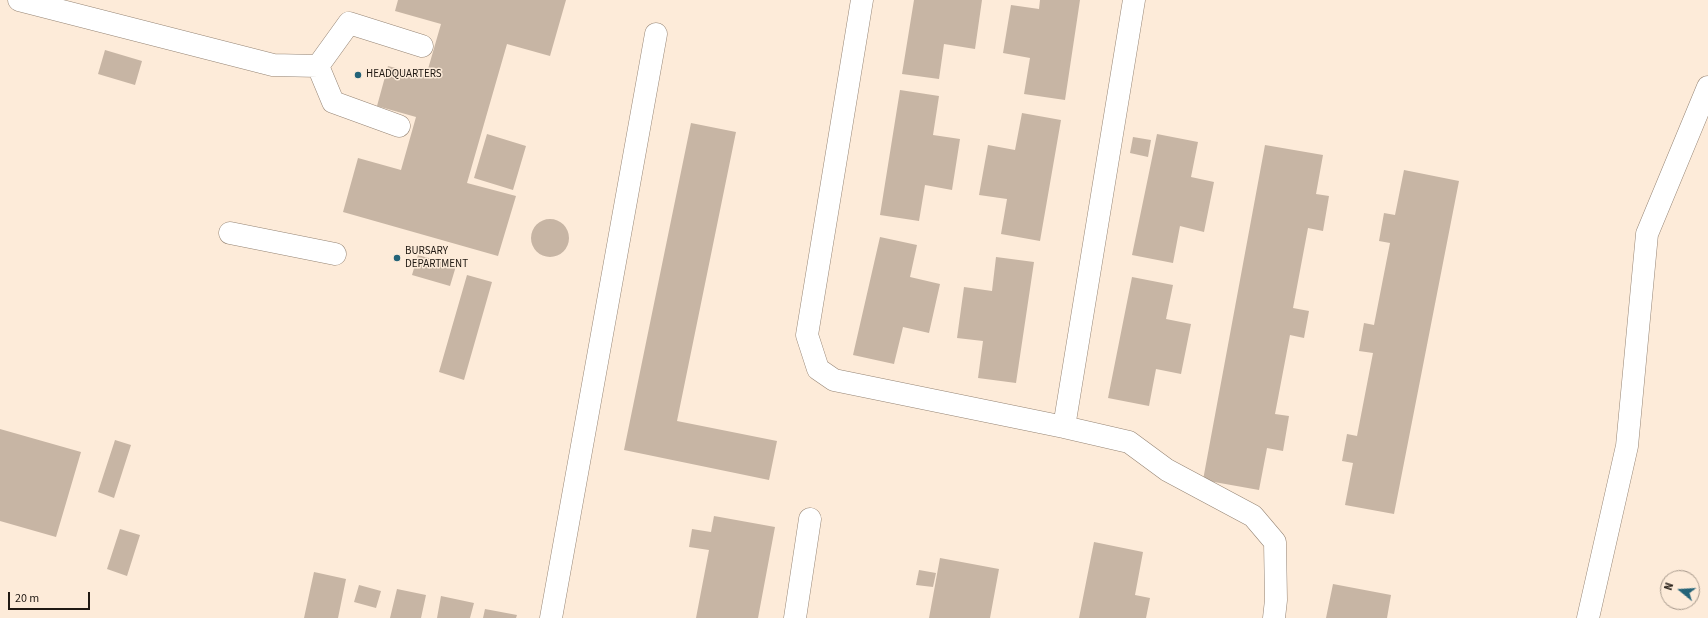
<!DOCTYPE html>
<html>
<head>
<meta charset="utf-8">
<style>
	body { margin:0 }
	#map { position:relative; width:1708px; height:618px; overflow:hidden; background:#fdebd9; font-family:"Source Sans 3",sans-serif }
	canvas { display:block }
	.north { position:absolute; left:1660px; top:570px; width:40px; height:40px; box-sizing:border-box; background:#fdebd9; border:1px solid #a5978a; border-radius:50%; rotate:288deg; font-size:11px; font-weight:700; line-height:16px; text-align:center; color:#201913 }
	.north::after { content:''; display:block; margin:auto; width:14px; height:18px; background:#246378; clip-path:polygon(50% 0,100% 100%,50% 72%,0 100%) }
	.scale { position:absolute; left:8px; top:592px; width:82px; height:18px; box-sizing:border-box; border:2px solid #201913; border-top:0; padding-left:5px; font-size:12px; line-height:14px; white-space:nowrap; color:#201913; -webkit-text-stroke:3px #fdebd9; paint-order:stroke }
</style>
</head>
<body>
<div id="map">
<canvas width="1708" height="618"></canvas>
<div class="north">N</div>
<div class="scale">20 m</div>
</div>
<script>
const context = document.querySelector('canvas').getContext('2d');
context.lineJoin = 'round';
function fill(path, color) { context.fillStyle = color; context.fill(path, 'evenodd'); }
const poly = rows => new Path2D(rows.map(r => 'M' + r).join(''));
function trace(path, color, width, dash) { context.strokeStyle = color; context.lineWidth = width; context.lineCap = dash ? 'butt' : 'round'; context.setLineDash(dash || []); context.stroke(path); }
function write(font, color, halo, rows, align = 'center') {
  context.font = font + ' "Source Sans 3",sans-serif'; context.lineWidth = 3; context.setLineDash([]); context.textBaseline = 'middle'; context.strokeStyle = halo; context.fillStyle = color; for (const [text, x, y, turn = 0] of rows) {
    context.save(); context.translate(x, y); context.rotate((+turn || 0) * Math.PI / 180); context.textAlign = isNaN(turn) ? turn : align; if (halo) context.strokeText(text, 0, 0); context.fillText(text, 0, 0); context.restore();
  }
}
fill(poly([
	[398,0,566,0,550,56,507,44,467,183,516,196,498,256,343,212,358,158,401,170,416,117,377,106,388,66,426,76,441,24,395,11],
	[914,0,982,0,975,49,944,44,939,79,902,74],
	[1040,0,1080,0,1065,100,1024,94,1030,58,1003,53,1011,5,1039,9],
	[105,50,142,61,135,85,98,74],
	[900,90,939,96,933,135,960,139,952,190,925,185,919,221,880,215],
	[1022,113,1061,120,1040,241,1001,234,1007,199,979,195,988,145,1015,150],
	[691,123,736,132,677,421,777,441,769,480,624,450],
	[487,134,526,146,513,190,474,178],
	[1157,134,1198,142,1191,177,1214,182,1204,232,1180,226,1173,263,1132,255],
	[1133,137,1151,140,1148,157,1130,153],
	[1265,145,1323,155,1316,194,1329,196,1323,231,1308,228,1293,308,1309,311,1304,338,1290,335,1275,414,1289,416,1283,451,1267,448,1259,490,1203,480],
	[1404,170,1459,181,1394,514,1345,505,1353,463,1342,461,1347,434,1357,436,1373,353,1359,351,1364,323,1374,325,1390,243,1379,241,1384,213,1395,215],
	'531 238a19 19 0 1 1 38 0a19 19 0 1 1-38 0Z',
	[880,237,917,245,910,277,940,284,929,333,903,327,894,364,853,355],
	[418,255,456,266,450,286,412,275],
	[996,257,1034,262,1016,383,978,378,983,341,957,338,964,287,992,291],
	[467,275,492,282,464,380,439,372],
	[1132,277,1173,285,1166,319,1191,324,1181,374,1156,369,1149,406,1108,398],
	[0,429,81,452,56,537,0,521],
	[115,440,131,445,114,498,98,492],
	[714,516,775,527,758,618,696,618,709,550,689,547,692,529,711,532],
	[120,529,140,535,127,576,107,569],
	[1094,542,1143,552,1135,595,1150,598,1146,618,1079,618],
	[940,558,999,569,990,618,929,618],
	[919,570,936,573,933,587,916,585],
	[314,572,346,579,338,618,304,618],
	[1333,584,1391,595,1387,618,1326,618],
	[359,585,381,591,376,608,354,602],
	[397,589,426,595,421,618,390,618],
	[441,596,474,603,470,618,437,618],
	[485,609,517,615,516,618,483,618]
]), '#c7b5a4');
const minor = poly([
	[19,0,273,65,318,66,333,102,399,126],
	[862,0,807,335,818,369,834,380,1064,427,1129,442,1167,470,1253,516,1275,542,1276,600,1274,618],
	[318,66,349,23,422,46],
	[230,233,335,254],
	[1064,427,1134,0],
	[551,618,656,34],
	[795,618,810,519],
	[1588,618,1627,446,1647,234,1708,87]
]);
trace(minor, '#958474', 23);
trace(minor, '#fff', 22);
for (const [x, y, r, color] of [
	[358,75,4,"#246378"],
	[397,258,4,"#246378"]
]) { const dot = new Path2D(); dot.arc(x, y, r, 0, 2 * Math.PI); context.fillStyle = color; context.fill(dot); trace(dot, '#fdebd9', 1.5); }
write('11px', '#201913', '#fdebd9', [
	["HEADQUARTERS",366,75],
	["BURSARY",405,252],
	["DEPARTMENT",405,265]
], 'left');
</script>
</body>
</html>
